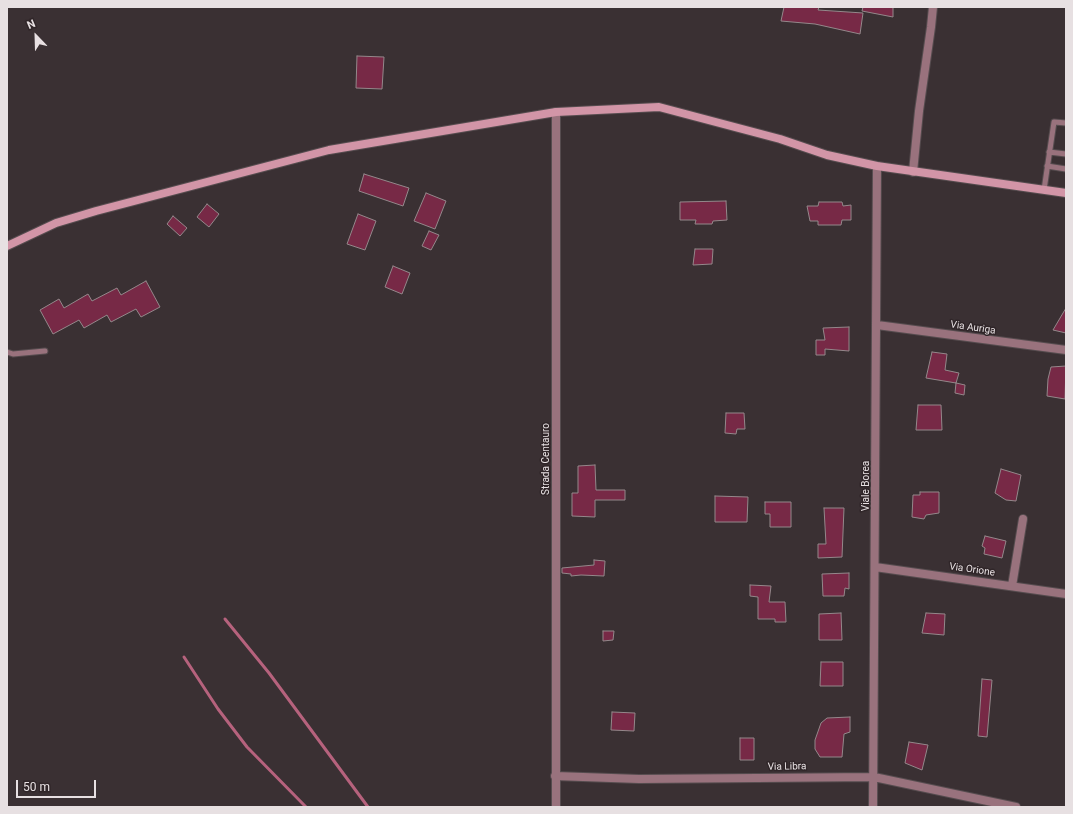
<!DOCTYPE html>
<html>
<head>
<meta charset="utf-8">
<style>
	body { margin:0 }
	#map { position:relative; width:1073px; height:814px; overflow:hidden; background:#3a3033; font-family:Roboto,sans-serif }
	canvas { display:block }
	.frame { position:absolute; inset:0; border:8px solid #e7e0e2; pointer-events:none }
	.north { position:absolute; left:16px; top:16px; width:40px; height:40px; -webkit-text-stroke:3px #302629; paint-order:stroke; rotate:337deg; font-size:11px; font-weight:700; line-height:16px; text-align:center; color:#e7e0e2 }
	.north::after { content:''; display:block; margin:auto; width:14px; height:18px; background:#e7e0e2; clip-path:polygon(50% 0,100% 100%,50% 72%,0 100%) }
	.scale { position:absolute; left:16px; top:780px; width:80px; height:18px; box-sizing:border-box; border:2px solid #e7e0e2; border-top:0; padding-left:5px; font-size:12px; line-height:14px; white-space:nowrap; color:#e7e0e2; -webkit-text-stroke:3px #302629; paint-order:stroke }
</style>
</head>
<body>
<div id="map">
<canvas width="1073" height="814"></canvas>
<div class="frame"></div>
<div class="north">N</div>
<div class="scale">50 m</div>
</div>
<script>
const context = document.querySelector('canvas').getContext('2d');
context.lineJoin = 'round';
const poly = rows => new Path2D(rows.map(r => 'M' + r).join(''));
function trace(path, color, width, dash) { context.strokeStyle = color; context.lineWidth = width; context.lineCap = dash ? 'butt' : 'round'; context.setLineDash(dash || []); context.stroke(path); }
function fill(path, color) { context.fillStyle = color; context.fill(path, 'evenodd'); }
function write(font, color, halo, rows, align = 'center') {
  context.font = font + ' Roboto,sans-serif'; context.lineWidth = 3; context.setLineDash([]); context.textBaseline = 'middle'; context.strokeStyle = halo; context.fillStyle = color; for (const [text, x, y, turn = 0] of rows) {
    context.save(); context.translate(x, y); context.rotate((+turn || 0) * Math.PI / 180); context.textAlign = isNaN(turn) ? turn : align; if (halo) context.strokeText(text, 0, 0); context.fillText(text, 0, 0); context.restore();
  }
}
trace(poly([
	[225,619,269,673,368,807],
	[184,657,218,709,247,747,306,807]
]), '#b6627d', 3);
const building = poly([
	[784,7,819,7,818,10,863,13,860,34,815,24,781,21,784,7],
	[863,7,893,7,893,17,862,11,863,7],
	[357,56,384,57,382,89,356,88,357,56],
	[364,174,409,188,403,206,359,191,364,174],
	[426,193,446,201,435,229,414,221,426,193],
	[726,201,727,220,713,221,712,224,695,224,696,220,680,220,680,202,726,201],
	[819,202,842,202,843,206,851,205,851,220,842,220,841,225,818,225,818,221,810,221,807,206,818,206,819,202],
	[207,204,219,214,209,227,197,217,207,204],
	[358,214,376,221,365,250,347,244,358,214],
	[173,216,187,228,180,236,167,224,173,216],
	[429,231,439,235,431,250,422,246,429,231],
	[695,249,713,249,712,264,693,265,695,249],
	[393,266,410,273,402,294,385,287,393,266],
	[146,281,160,307,141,317,136,309,111,322,107,315,84,328,79,320,53,334,40,310,59,299,64,308,88,294,92,301,117,288,121,295,146,281],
	[1066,308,1066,333,1053,330,1066,308],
	[849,327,849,351,825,349,825,355,816,355,816,340,825,340,823,328,849,327],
	[932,352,947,354,945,370,959,373,956,383,926,378,932,352],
	[1066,366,1065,399,1047,396,1048,379,1051,367,1066,366],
	[956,383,965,385,964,395,955,393,956,383],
	[918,405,941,405,942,430,916,430,918,405],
	[726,413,744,413,745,429,737,429,736,434,725,433,726,413],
	[595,465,596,490,625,490,625,500,595,500,595,517,572,516,572,493,578,493,578,466,595,465],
	[1001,469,1021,475,1016,501,1006,500,995,493,1001,469],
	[920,492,939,492,939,513,926,515,924,519,912,517,913,495,920,495,920,492],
	[715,496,748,497,747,522,715,522,715,496],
	[765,502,791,502,791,527,770,527,770,514,765,514,765,502],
	[824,508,844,508,842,557,818,558,818,544,826,544,824,508],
	[985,536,1006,541,1002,558,984,554,985,548,982,546,985,536],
	[594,560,605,561,604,576,581,575,571,576,571,574,562,573,562,568,594,565,594,560],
	[849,573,849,589,845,588,844,596,823,596,822,574,849,573],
	[750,585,771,586,769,602,785,602,786,622,775,622,775,619,758,619,758,597,750,596,750,585],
	[841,613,842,640,819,640,819,614,841,613],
	[926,613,945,614,944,635,922,633,926,613],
	[603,631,614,631,613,640,603,641,603,631],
	[821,662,843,662,843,686,820,686,821,662],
	[982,679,992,680,987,737,978,736,982,679],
	[612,712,635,713,634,731,611,730,612,712],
	[850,717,850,732,844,734,842,757,820,757,815,749,815,740,821,723,827,718,850,717],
	[740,738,754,738,754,760,740,760,740,738],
	[909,742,928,745,922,770,905,763,909,742]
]);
fill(building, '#772946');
trace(building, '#94888b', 1);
const lane = poly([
	[1049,152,1066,154],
	[1047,166,1066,169],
	[1044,190,1054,122,1066,123],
	[7,352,13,354,45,351]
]);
const street = poly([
	[913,172,919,111,931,27,933,7],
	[877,325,1066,350],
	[875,567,1066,594],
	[1012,586,1023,519],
	[555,776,639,779,874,777,1016,807],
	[556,807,556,112],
	[873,807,877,166]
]);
const secondary = poly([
	[7,246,56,223,96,211,329,150,556,112,659,107,780,139,827,155,877,166,1066,193]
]);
trace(lane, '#564c4f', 7);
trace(street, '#564c4f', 10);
trace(secondary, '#564c4f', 10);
trace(lane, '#99727d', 5);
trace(street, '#99727d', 8);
trace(secondary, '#d295a7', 8);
write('10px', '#e7e0e2', '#302629', [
	["Via Auriga",973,328,8],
	["Strada Centauro",546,459,-90],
	["Viale Borea",866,486,-90],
	["Via Orione",972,570,8],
	["Via Libra",787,767,-1]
]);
</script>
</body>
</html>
